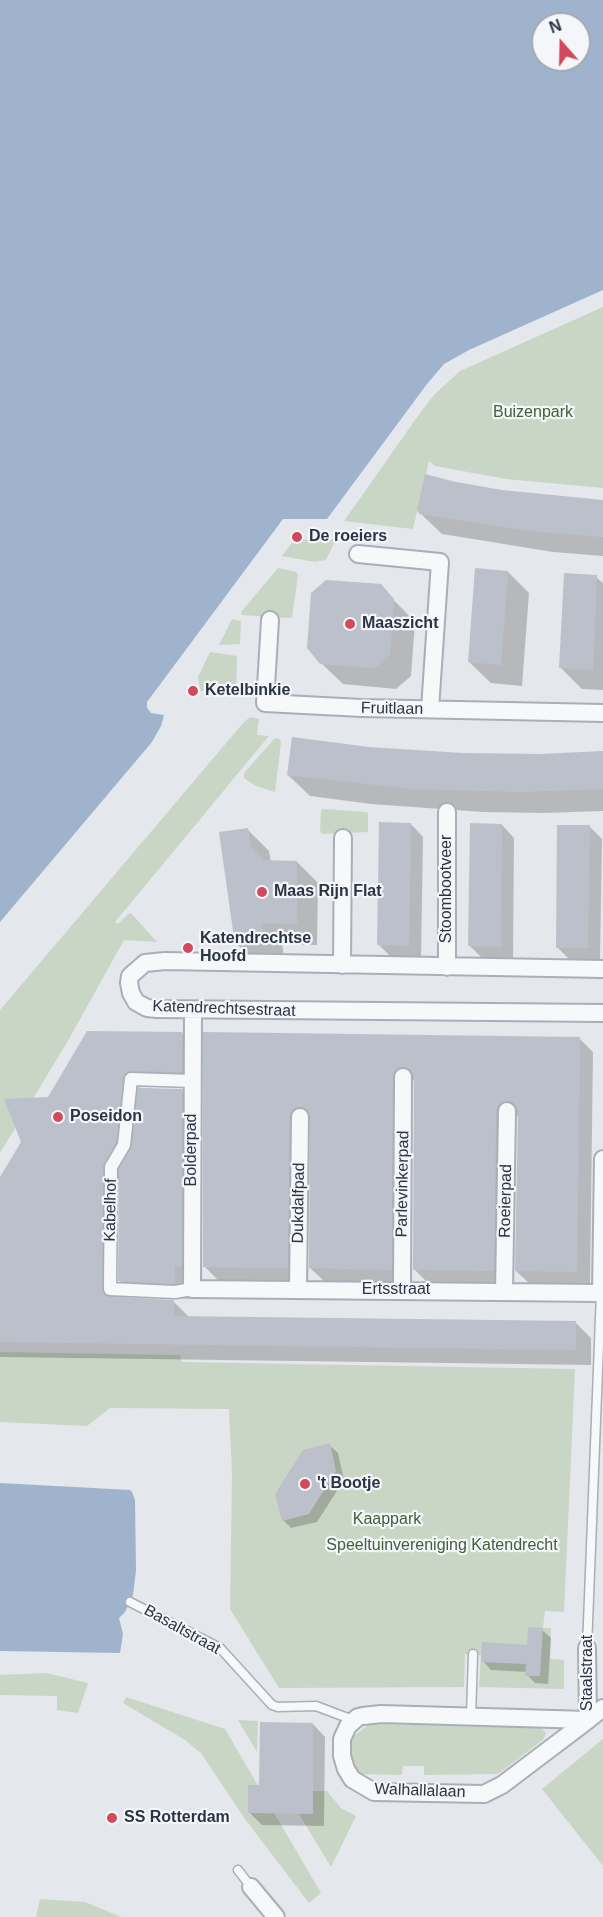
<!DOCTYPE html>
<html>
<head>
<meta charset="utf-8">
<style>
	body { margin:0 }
	#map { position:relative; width:603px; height:1917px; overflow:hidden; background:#e4e7ec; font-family:Helvetica,sans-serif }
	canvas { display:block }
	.north { position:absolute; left:531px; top:12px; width:60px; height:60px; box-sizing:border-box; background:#f4f6f9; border:2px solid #a4a8b1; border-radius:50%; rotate:340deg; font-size:16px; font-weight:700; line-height:24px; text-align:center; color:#2b3445 }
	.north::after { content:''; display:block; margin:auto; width:21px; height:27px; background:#d1495b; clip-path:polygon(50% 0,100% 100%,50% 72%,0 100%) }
</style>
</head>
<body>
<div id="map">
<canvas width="603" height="1917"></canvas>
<div class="north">N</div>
</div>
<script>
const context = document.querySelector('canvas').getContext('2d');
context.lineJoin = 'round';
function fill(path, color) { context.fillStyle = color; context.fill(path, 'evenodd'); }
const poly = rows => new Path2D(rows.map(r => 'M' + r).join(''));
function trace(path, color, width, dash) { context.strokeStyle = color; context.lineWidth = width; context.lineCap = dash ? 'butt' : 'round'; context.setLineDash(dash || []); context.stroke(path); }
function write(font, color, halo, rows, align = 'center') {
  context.font = font + ' Helvetica,sans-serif'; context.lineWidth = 4.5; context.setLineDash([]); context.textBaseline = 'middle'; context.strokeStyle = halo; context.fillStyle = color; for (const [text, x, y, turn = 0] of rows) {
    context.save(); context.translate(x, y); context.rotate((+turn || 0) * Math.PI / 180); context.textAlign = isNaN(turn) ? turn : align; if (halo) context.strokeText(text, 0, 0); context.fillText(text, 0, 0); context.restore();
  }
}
fill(poly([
	[603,307,603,488,506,479,435,466,429,461,413,529,344,521,420,413,435,394,460,371],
	[333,539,335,541,326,560,315,562,282,556,294,540],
	[278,568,296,572,298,575,292,617,289,618,242,615,241,612],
	[232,619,241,621,240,644,219,645],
	[210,652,237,656,236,695,201,691,200,689,198,677],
	[250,717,259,719,257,735,269,736,115,922,118,924,128,914,131,913,157,942,124,940,69,1039,0,1153,0,1010,244,722],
	[275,738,280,739,281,743,275,792,256,786,244,778,244,773],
	[323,809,366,812,368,813,368,832,323,834,320,832,321,811],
	[0,1352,180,1355,182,1362,575,1369,564,1612,545,1611,543,1628,551,1628,550,1659,564,1660,564,1689,479,1687,481,1655,465,1654,464,1687,279,1688,230,1609,232,1473,229,1409,110,1408,87,1426,0,1422],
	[46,1673,88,1683,78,1713,57,1710,57,1696,0,1695,0,1675],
	[126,1697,225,1729,321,1893,309,1903,245,1819,201,1753,185,1740,123,1703],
	[238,1720,258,1721,257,1752],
	[373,1724,540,1727,546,1733,543,1740,498,1774,424,1775,424,1766,403,1766,402,1775,358,1774,350,1759,351,1743,354,1736,367,1726],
	[603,1739,603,1866,542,1789],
	[285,1791,327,1791,341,1808,356,1816,331,1867],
	[40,1899,85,1902,121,1917,36,1917]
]), '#c9d6c5');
fill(poly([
	[0,0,603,0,603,290,469,350,444,364,427,384,327,519,283,519,147,702,147,708,151,713,164,715,161,726,152,742,0,922],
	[543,24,579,24,579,60,543,60],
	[0,1483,130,1490,132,1492,135,1500,136,1570,133,1595,125,1612,119,1618,123,1634,120,1653,0,1651]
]), '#9fb4cc');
fill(poly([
	[501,492,603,501,603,556,553,552,442,534,420,513],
	[508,572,529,593,522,686,491,683,469,662],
	[596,577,603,583,603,690,582,689,561,668],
	[380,586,415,622,411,676,396,689,343,684,321,663],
	[402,751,462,755,541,755,603,752,603,811,544,813,483,812,371,804,310,796,288,775],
	[411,824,423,837,421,958,391,957,379,945],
	[502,825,514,838,513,959,482,958,470,946],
	[589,826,602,839,600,960,570,960,557,947],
	[248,830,269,851,271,862,297,862,318,883,317,945,282,944,285,962,258,965,237,944],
	[182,1033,197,1049,197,1087,147,1085,137,1088,182,1090,197,1106,190,1299,136,1296,120,1281,121,1177,117,1183,116,1298,174,1302,190,1318,576,1323,591,1338,591,1365,0,1357,0,1180,48,1098],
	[205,1034,580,1039,593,1052,590,1285,530,1284,516,1271,519,1115,512,1119,507,1284,428,1283,414,1269,415,1080,411,1081,405,1283,324,1281,310,1268,312,1120,308,1121,301,1281,218,1280,204,1266],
	[329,1445,338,1453,344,1480,317,1522,291,1528,283,1520],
	[542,1630,551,1638,548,1684,535,1683,527,1675,527,1672,491,1670,483,1661,528,1646],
	[313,1724,325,1737,324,1826,262,1825,249,1812,261,1786]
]), '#0003');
fill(poly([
	[425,474,456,482,502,490,603,500,603,537,530,531,419,514,417,510],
	[475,568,508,571,501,665,468,662],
	[564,573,597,575,593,670,559,668],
	[326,580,381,584,394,599,390,655,375,668,320,664,307,648,311,593],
	[292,737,369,747,462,753,541,754,603,751,603,789,522,792,413,789,287,775],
	[379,822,411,823,409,946,377,945],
	[470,823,502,824,501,947,468,946],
	[557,825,590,825,588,948,556,948],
	[248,828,251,847,263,860,297,861,297,924,262,923,264,941,235,945,219,832],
	[87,1031,182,1032,182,1072,131,1071,127,1072,123,1078,116,1142,103,1167,102,1289,105,1296,174,1300,174,1316,576,1321,576,1350,0,1342,0,1177,21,1142,4,1099,48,1097],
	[203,1032,580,1037,577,1272,515,1271,518,1111,513,1102,507,1101,498,1105,496,1111,494,1271,413,1270,414,1077,412,1071,404,1067,397,1068,393,1077,392,1270,309,1268,310,1117,309,1111,301,1107,294,1108,290,1117,288,1268,203,1267],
	[138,1088,182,1089,182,1267,175,1267,175,1284,118,1281,119,1169,132,1146],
	[330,1443,336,1471,334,1474,309,1514,282,1521,275,1494,303,1450],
	[528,1627,543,1628,540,1676,525,1676,526,1664,481,1662,482,1642,527,1645],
	[260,1722,313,1723,313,1814,248,1813,248,1785,259,1785]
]), '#bbc0ca');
const service = poly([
	[130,1602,220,1648,272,1705,278,1707,316,1706,353,1720],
	[587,1648,601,1293],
	[471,1717,473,1654],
	[238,1870,251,1887]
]);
const pedestrian = poly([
	[192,1289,175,1292,110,1289,111,1167,124,1145,131,1079,193,1081]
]);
const minor = poly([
	[358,554,440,562,430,709],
	[270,620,265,703,362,708,603,713],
	[447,812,447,967],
	[342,965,343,838],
	[603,969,165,961,145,963,130,976,129,983,131,993,136,1002,147,1008,157,1009,603,1013],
	[193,1010,192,1289,601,1293,603,1159],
	[298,1290,300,1117],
	[402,1290,403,1077],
	[504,1292,507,1111],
	[587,1648,588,1720],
	[588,1720,381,1714,363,1716,358,1717,348,1726,342,1739,342,1756,346,1769,352,1779,374,1792,484,1794,502,1785,588,1720,603,1708],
	[251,1887,276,1917]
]);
trace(service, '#a9aeb7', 11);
trace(pedestrian, '#a9aeb7', 15);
trace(minor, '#a9aeb7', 20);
trace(service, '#f7f8fa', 8);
trace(pedestrian, '#f7f8fa', 12);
trace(minor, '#f7f8fa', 16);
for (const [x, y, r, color] of [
	[297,537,6,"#d1495b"],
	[350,624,6,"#d1495b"],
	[193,691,6,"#d1495b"],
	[262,892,6,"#d1495b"],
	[188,948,6,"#d1495b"],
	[58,1117,6,"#d1495b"],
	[305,1484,6,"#d1495b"],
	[112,1818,6,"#d1495b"]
]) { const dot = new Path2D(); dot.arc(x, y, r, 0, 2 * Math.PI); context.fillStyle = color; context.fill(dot); trace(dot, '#f4f6f9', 2); }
write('16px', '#3f6138', '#f4f6f9', [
	["Buizenpark",533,413],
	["Kaappark",387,1520],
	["Speeltuinvereniging Katendrecht",442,1546]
]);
write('bold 16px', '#2b3445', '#f4f6f9', [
	["De roeiers",309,537],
	["Maaszicht",362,624],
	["Ketelbinkie",205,691],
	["Maas Rijn Flat",274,892],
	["Katendrechtse",200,939],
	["Hoofd",200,957],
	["Poseidon",70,1117],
	["'t Bootje",317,1484],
	["SS Rotterdam",124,1818]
], 'left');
write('16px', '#2b3445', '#f4f6f9', [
	["Fruitlaan",392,709,1],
	["Stoombootveer",447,889,-90],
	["Katendrechtsestraat",224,1009,2],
	["Bolderpad",192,1150,-90],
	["Parlevinkerpad",403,1184,-89],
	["Roeierpad",506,1201,-89],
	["Dukdalfpad",299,1203,-89],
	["Kabelhof",111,1210,-89],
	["Ertsstraat",396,1290],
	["Basaltstraat",182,1630,29],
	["Staalstraat",588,1673,-90],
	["Walhallalaan",420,1791,2]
]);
</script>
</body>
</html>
